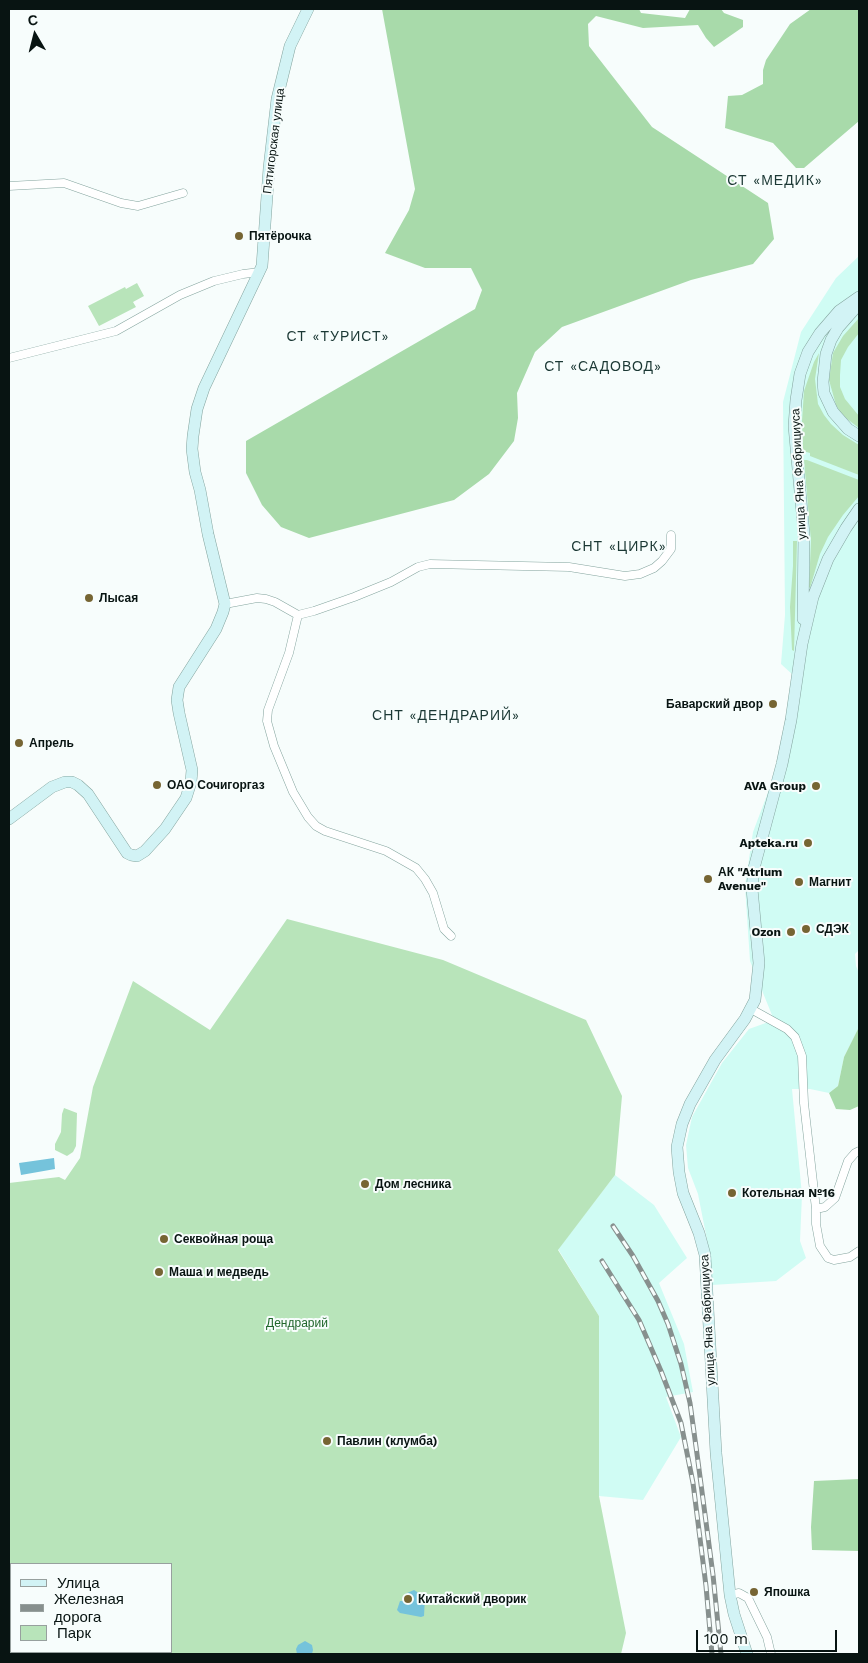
<!DOCTYPE html>
<html>
<head>
<meta charset="utf-8">
<style>
	body { margin:0 }
	#map { position:relative; width:868px; height:1663px; overflow:hidden; background:#f7fdfc; font-family:"Work Sans",sans-serif }
	canvas { display:block }
	.frame { position:absolute; inset:0; border:10px solid #081412; pointer-events:none }
	.legend { position:absolute; left:10px; top:1563px; width:162px; height:90px; box-sizing:border-box; background:#f7fdfc; border:1px solid #97a09e; margin:0; padding:6px 9px; list-style:none; font-size:15px; color:#081412 }
	.legend li { display:flex; align-items:center; gap:10px; height:25px }
	.legend b { width:25px; border:1px solid #97a09e }
	.north { position:absolute; left:10px; top:10px; width:50px; height:50px; -webkit-text-stroke:4px #f7fdfc; paint-order:stroke; rotate:352deg; font-size:14px; font-weight:700; line-height:20px; text-align:center; color:#081412 }
	.north::after { content:''; display:block; margin:auto; width:18px; height:22px; background:#081412; clip-path:polygon(50% 0,100% 100%,50% 72%,0 100%) }
	.scale { position:absolute; left:696px; top:1630px; width:141px; height:22px; box-sizing:border-box; border:2px solid #081412; border-top:0; padding-left:6px; font-size:15px; line-height:18px; white-space:nowrap; color:#081412; -webkit-text-stroke:4px #f7fdfc; paint-order:stroke }
</style>
</head>
<body>
<div id="map">
<canvas width="868" height="1663"></canvas>
<div class="frame"></div>
<ul class="legend">
<li><b style="height:6px;background:#d2f3f5"></b>Улица</li>
<li><b style="height:6px;background:#87908e"></b>Железная дорога</li>
<li><b style="height:14px;background:#b8e4ba"></b>Парк</li>
</ul>
<div class="north">С</div>
<div class="scale">100 m</div>
</div>
<script>
const context = document.querySelector('canvas').getContext('2d');
context.lineJoin = 'round';
function fill(path, color) { context.fillStyle = color; context.fill(path, 'evenodd'); }
const poly = rows => new Path2D(rows.map(r => 'M' + r).join(''));
function trace(path, color, width, dash) { context.strokeStyle = color; context.lineWidth = width; context.lineCap = dash ? 'butt' : 'round'; context.setLineDash(dash || []); context.stroke(path); }
function write(font, color, halo, rows, align = 'center') {
  context.font = font + ' "Work Sans",sans-serif'; context.lineWidth = 4; context.setLineDash([]); context.textBaseline = 'middle'; context.strokeStyle = halo; context.fillStyle = color; for (const [text, x, y, turn = 0] of rows) {
    context.save(); context.translate(x, y); context.rotate((+turn || 0) * Math.PI / 180); context.textAlign = isNaN(turn) ? turn : align; if (halo) context.strokeText(text, 0, 0); context.fillText(text, 0, 0); context.restore();
  }
}
fill(poly([
	[859,256,859,950,855,954,856,966,859,973,859,1027,844,1057,838,1086,829,1093,810,1089,792,1089,802,1195,800,1241,806,1258,776,1281,712,1285,707,1240,698,1194,688,1168,686,1145,692,1117,722,1063,749,1029,774,1020,750,961,745,886,753,832,767,795,785,743,793,675,781,664,785,615,783,402,801,332,836,278],
	[615,1175,654,1205,687,1258,659,1283,684,1344,693,1392,666,1397,681,1437,643,1500,599,1496,599,1316,558,1249]
]), '#d0fcf4');
fill(poly([
	[137,283,144,296,133,302,136,307,99,326,88,306,125,287,126,289],
	[859,318,859,333,848,347,841,360,840,375,840,387,845,399,859,416,859,428,842,415,836,405,829,380,833,353,843,336],
	[819,353,815,379,818,404,824,415,831,424,843,435,859,445,859,475,810,456,810,453,803,451,802,421,804,391,814,362],
	[804,460,807,460,859,480,859,496,843,515,828,537,820,554,810,588,809,587,811,541],
	[793,541,797,541,794,651,792,650,790,607,793,566],
	[287,919,443,960,586,1020,622,1096,615,1175,558,1250,599,1316,599,1496,626,1633,621,1654,9,1654,9,1183,59,1177,65,1180,80,1158,93,1087,133,981,210,1030],
	[11,1564,171,1564,171,1652,11,1652],
	[64,1108,77,1113,76,1146,73,1152,67,1156,55,1150,55,1144,61,1132,62,1114]
]), '#b8e4ba');
fill(poly([
	[382,9,639,9,641,13,685,18,690,9,721,9,724,13,743,20,743,27,714,47,706,38,698,25,643,28,596,16,588,24,589,46,652,127,768,203,774,239,753,264,691,280,562,327,535,352,517,393,518,418,514,441,489,474,454,500,309,538,281,527,262,505,246,473,246,441,475,309,482,290,471,268,425,268,385,253,409,210,415,189],
	[811,9,859,9,859,121,804,168,796,168,773,143,725,128,728,96,742,95,763,84,763,70,766,60,790,24],
	[859,1027,859,1106,850,1110,836,1109,829,1093,838,1086,844,1057],
	[859,1479,859,1551,812,1550,811,1527,814,1481]
]), '#a8daaa');
fill(poly([
	[54,1158,55,1169,21,1175,19,1163],
	[414,1590,425,1597,424,1616,421,1617,400,1613,397,1610,400,1601,402,1601,406,1598,405,1594],
	[305,1641,312,1645,313,1650,312,1654,297,1654,296,1649,298,1645]
]), '#75c3db');
const street = poly([
	[9,186,64,183,121,203,138,206,183,193],
	[9,358,116,331,180,295,214,281,243,274,260,272],
	[225,604,257,598,266,599,275,602,298,615,314,611,354,597,391,582,418,567,430,564,569,567,625,576,640,574,654,568,662,561,671,549,671,535],
	[298,615,289,653,268,710,267,721,274,746,293,792,308,817,316,826,325,831,386,851,416,868,425,879,433,893,444,929,451,936],
	[751,1009,787,1029,795,1037,802,1056,804,1103,816,1209,816,1224,820,1246,828,1258,834,1260,850,1257,859,1251],
	[816,1209,825,1207,835,1198,848,1161,855,1153,859,1151],
	[730,1595,739,1593,748,1598,767,1637,771,1654]
]);
const secondary = poly([
	[859,304,838,328,831,340,826,354,823,382,824,393,833,412,848,429,859,436],
	[803,619,804,534,794,426,796,400,800,374,808,352,820,333,839,311,859,297],
	[9,819,52,787,65,782,72,782,78,785,88,794,127,853,131,855,137,856,145,851,165,829,186,798,191,782,192,770,179,713,177,700,179,687,216,629,223,612,225,604,208,534,200,490,195,472,192,449,193,436,197,409,204,388,262,266,269,168,277,99,290,46,308,9],
	[747,1654,734,1614,730,1595,716,1453,705,1255,699,1233,683,1193,679,1172,677,1147,682,1124,690,1104,715,1060,745,1019,755,1000,759,963,752,889,754,868,782,764,791,720,802,644,813,597,828,559,846,528,859,509]
]);
trace(street, '#84a49e', 9);
trace(secondary, '#84a49e', 12);
trace(street, '#fff', 8);
trace(secondary, '#d2f3f5', 11);
const rail = poly([
	[613,1226,633,1256,658,1301,668,1324,681,1364,690,1403,697,1454,713,1575,721,1654],
	[602,1261,639,1320,661,1371,681,1423,693,1483,706,1586,712,1654]
]);
trace(rail, '#87908e', 5);
trace(rail, '#f7fdfc', 3, [9]);
for (const [x, y, r, color] of [
	[239,236,5,"#766533"],
	[89,598,5,"#766533"],
	[773,704,5,"#766533"],
	[19,743,5,"#766533"],
	[157,785,5,"#766533"],
	[816,786,5,"#766533"],
	[808,843,5,"#766533"],
	[708,879,5,"#766533"],
	[799,882,5,"#766533"],
	[806,929,5,"#766533"],
	[791,932,5,"#766533"],
	[365,1184,5,"#766533"],
	[732,1193,5,"#766533"],
	[164,1239,5,"#766533"],
	[159,1272,5,"#766533"],
	[327,1441,5,"#766533"],
	[754,1592,5,"#766533"],
	[408,1599,5,"#766533"]
]) { const dot = new Path2D(); dot.arc(x, y, r, 0, 2 * Math.PI); context.fillStyle = color; context.fill(dot); trace(dot, '#f7fdfc', 2); }
write('12px', '#081412', '#f7fdfc', [
	["Пятигорская улица",274,141,-83],
	["улица Яна Фабрициуса",799,474,-93],
	["улица Яна Фабрициуса",708,1320,-93]
]);
write('bold 12px', '#081412', '#f7fdfc', [
	["Пятёрочка",249,236],
	["Лысая",99,598],
	["Баварский двор",763,704,"right"],
	["Апрель",29,743],
	["ОАО Сочигоргаз",167,785],
	["AVA Group",806,786,"right"],
	["Apteka.ru",798,843,"right"],
	["АК \"Atrium",718,872],
	["Avenue\"",718,886],
	["Магнит",809,882],
	["СДЭК",816,929],
	["Ozon",781,932,"right"],
	["Дом лесника",375,1184],
	["Котельная №16",742,1193],
	["Секвойная роща",174,1239],
	["Маша и медведь",169,1272],
	["Павлин (клумба)",337,1441],
	["Япошка",764,1592],
	["Китайский дворик",418,1599]
], 'left');
write('12px', '#20662b', '#f7fdfc', [
	["Дендрарий",297,1323]
]);
context.letterSpacing = '1px';
write('14px', '#1b3834', '#f7fdfc', [
	["СТ «МЕДИК»",775,181],
	["СТ «ТУРИСТ»",338,337],
	["СТ «САДОВОД»",603,367],
	["СНТ «ЦИРК»",619,547],
	["СНТ «ДЕНДРАРИЙ»",446,716]
]);
context.letterSpacing = '0px';
</script>
</body>
</html>
